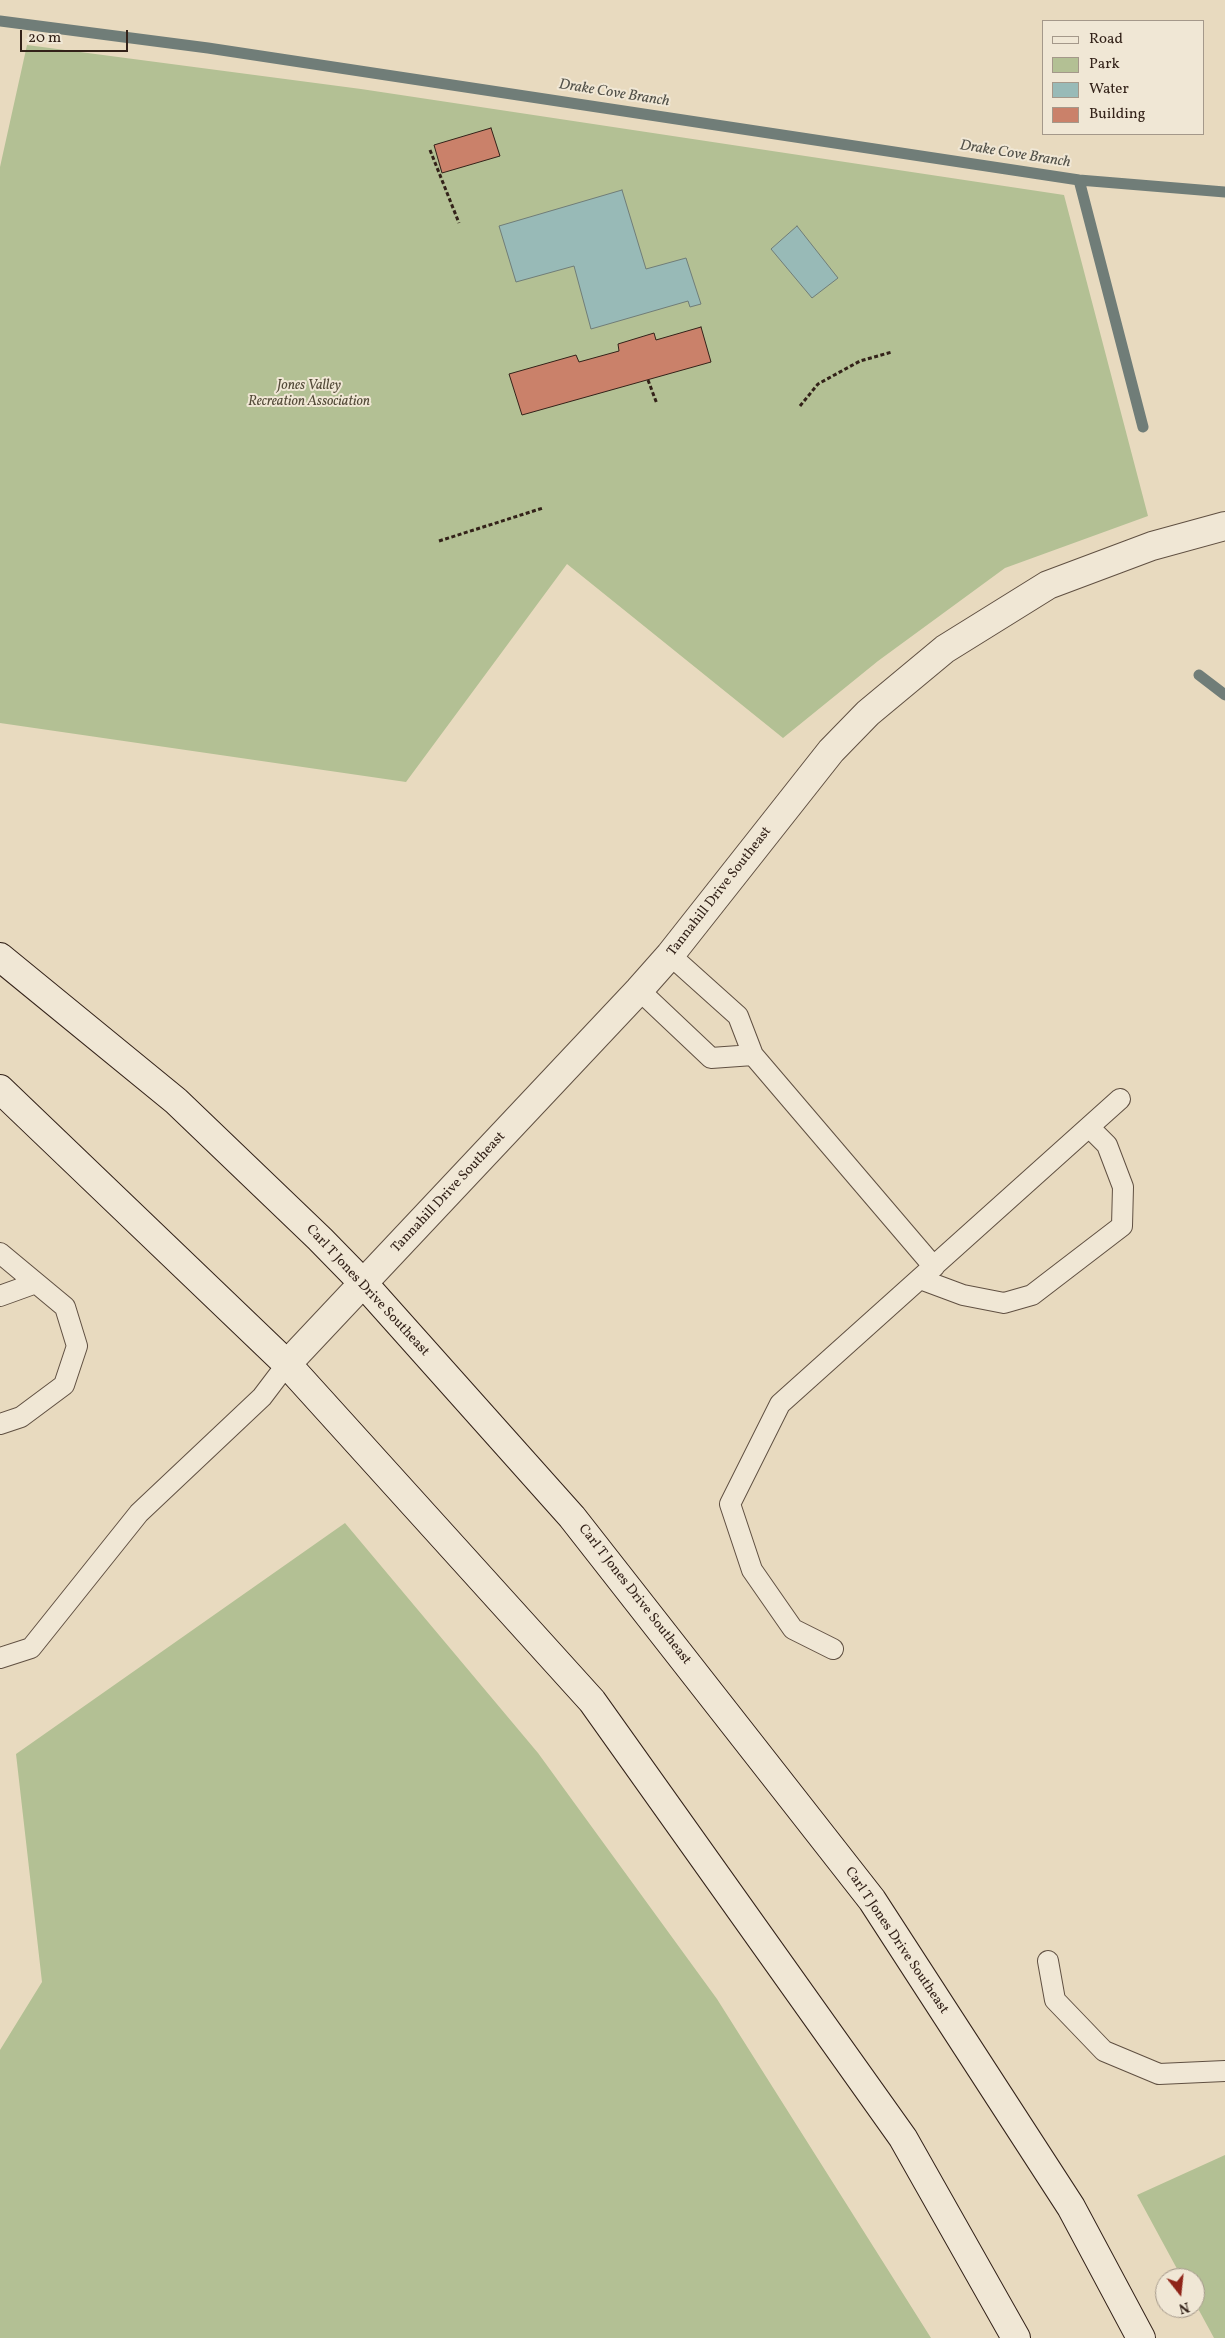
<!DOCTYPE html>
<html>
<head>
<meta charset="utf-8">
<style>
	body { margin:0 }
	#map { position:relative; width:1225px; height:2338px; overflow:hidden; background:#e8dabf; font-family:Vollkorn,serif }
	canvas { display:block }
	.legend { position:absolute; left:1042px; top:20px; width:162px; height:115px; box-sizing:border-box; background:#f0e7d5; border:1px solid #a4988a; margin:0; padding:6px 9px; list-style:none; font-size:15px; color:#332219 }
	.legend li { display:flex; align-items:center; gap:10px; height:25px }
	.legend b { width:25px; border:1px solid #a4988a }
	.north { position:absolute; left:1155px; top:2268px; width:50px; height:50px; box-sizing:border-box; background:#f0e7d5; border:1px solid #a4988a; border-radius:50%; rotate:164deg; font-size:14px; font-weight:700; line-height:20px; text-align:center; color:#332219 }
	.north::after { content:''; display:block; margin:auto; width:18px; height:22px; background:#8f2418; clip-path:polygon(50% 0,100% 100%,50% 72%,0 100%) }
	.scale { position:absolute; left:20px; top:30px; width:108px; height:22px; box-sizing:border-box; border:2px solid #332219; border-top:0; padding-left:6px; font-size:15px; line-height:18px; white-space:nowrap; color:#332219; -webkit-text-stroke:4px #f0e7d5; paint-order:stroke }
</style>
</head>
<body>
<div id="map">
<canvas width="1225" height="2338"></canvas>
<ul class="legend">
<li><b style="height:6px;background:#f0e7d5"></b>Road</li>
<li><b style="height:14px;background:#b3c094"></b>Park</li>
<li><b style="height:14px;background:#98bab7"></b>Water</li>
<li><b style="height:14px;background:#ca816a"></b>Building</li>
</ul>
<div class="north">N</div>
<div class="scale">20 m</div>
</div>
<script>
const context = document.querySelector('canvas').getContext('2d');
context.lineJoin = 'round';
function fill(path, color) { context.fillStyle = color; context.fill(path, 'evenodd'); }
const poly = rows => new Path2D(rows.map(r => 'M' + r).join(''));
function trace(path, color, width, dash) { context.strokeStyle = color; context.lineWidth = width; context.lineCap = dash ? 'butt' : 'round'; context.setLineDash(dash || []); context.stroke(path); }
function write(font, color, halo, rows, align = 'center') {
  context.font = font + ' Vollkorn,serif'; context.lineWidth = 4; context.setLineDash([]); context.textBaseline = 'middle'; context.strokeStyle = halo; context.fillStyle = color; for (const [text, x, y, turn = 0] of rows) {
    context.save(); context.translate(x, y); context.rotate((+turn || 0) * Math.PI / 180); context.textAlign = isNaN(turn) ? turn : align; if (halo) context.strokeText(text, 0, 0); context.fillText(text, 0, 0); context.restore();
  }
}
fill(poly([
	[27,45,361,89,1064,195,1148,516,1005,568,878,661,783,738,567,564,406,782,0,723,0,167],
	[345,1523,538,1753,717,1999,931,2338,0,2338,0,2050,42,1982,16,1754],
	[1225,2155,1225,2338,1214,2338,1195,2303,1195,2278,1182,2278,1137,2195]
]), '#b3c094');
const water = poly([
	[622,190,646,269,686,258,701,304,690,307,688,301,591,329,574,266,516,282,499,226,622,190],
	[797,226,838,278,812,298,771,249,797,226]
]);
fill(water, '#98bab7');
trace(water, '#707d78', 1);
trace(poly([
	[0,21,208,48,1079,180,1225,192],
	[1079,180,1143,427],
	[1199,675,1225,695]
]), '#707d78', 11);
const building = poly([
	[491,128,500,156,442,173,434,145,491,128],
	[701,327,711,362,522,415,509,374,576,355,579,362,619,351,618,344,654,333,656,340,701,327]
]);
fill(building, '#ca816a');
trace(building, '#332219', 1);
const lane = poly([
	[670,955,738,1016,753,1055,934,1267],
	[639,990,711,1058,753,1055],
	[0,1253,65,1307,77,1346,64,1385,21,1417,0,1424],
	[920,1279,963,1295,1004,1303,1032,1295,1122,1226,1123,1187,1107,1145,1089,1127],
	[0,1296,36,1283],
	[833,1649,793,1629,752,1570,730,1504,780,1404,1120,1099],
	[0,1658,31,1648,139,1513,262,1397,287,1364],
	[1048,1961,1055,2000,1104,2051,1159,2074,1225,2071]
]);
const street = poly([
	[287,1364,639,990,670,955,831,751,868,713,945,649,1048,585,1152,546,1225,526]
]);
const secondary = poly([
	[0,957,176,1101,320,1239,364,1284,572,1517,872,1900,1071,2207,1141,2338],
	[0,1089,287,1364,592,1701,903,2138,1016,2338]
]);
trace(lane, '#605042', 22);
trace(street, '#605042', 30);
trace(secondary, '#332219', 30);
trace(poly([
	[430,150,459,223],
	[648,380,657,404],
	[800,406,818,384,860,361,892,352],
	[439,541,543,508]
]), '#332219', 3, [4, 2.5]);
trace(lane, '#f0e7d5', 20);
trace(street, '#f0e7d5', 28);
trace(secondary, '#f0e7d5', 28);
write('italic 14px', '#534a38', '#f0e7d5', [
	["Jones Valley",309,386],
	["Recreation Association",309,402]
]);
write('14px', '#332219', '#f0e7d5', [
	["Tannahill Drive Southeast",720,892,-52],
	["Tannahill Drive Southeast",449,1193,-47],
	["Carl T Jones Drive Southeast",367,1291,47],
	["Carl T Jones Drive Southeast",634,1595,52],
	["Carl T Jones Drive Southeast",896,1941,56]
]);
write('italic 15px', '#515048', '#f0e7d5', [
	["Drake Cove Branch",614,94,9],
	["Drake Cove Branch",1015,155,9]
]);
</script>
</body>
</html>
